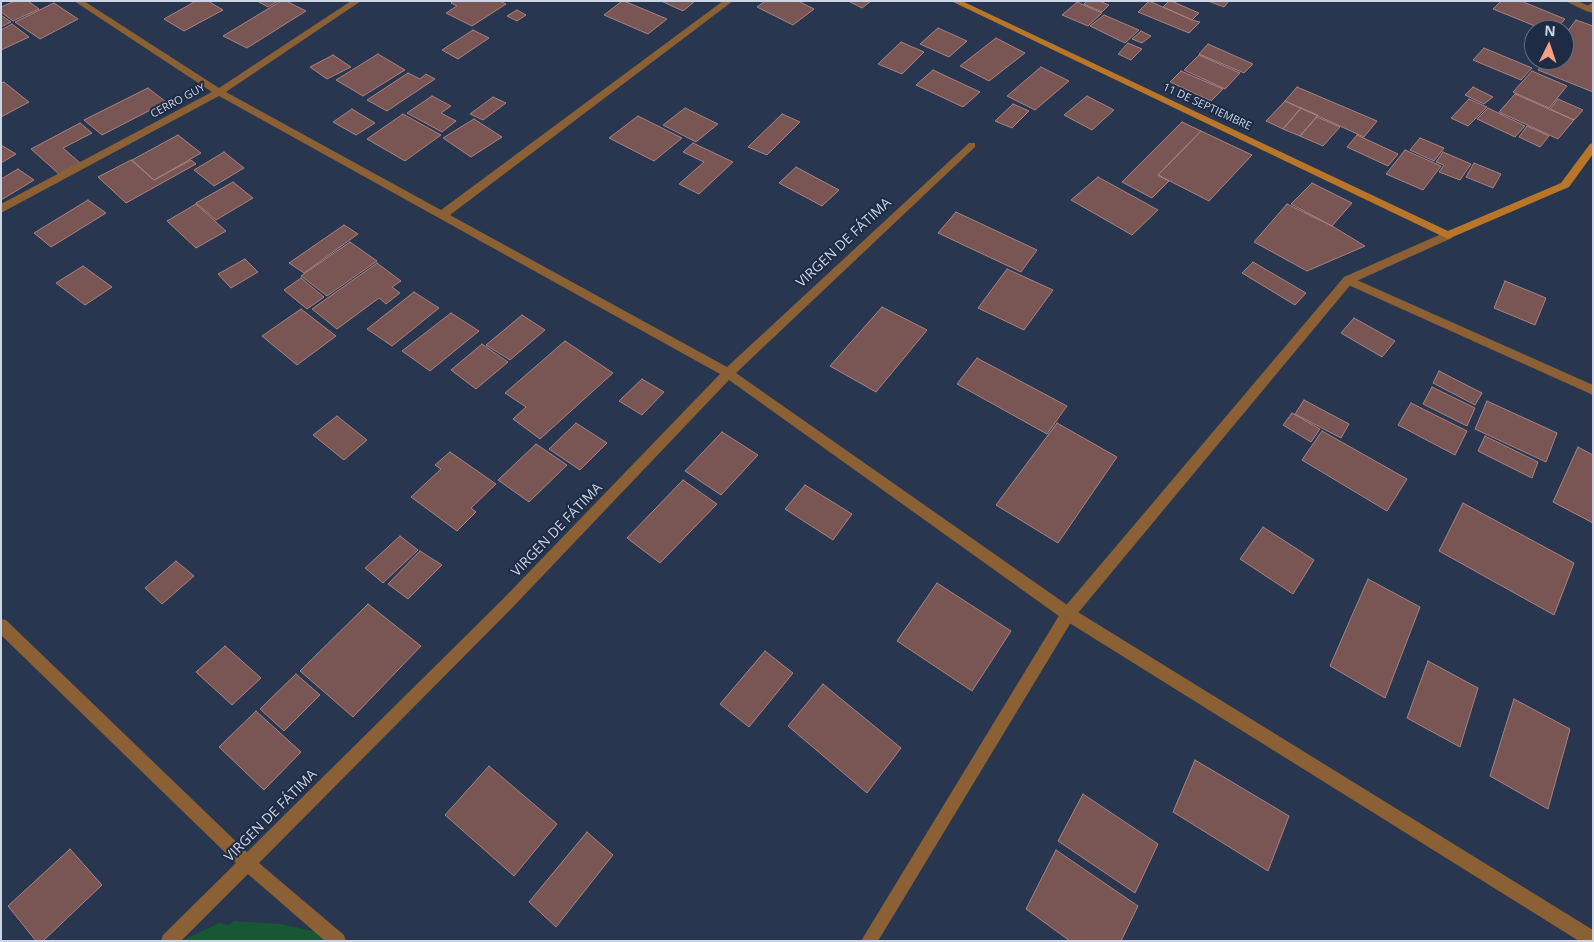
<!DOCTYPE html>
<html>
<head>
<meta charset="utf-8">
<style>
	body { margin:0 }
	#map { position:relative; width:1594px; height:942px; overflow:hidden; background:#28364f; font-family:"Open Sans",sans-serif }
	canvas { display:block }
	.frame { position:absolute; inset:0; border:2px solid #ccd5e5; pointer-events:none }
	.north { position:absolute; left:1524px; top:20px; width:50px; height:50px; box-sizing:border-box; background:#1e2b44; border:1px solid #646f84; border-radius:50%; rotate:4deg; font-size:14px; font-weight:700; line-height:20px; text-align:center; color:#ccd5e5 }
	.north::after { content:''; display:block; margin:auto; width:18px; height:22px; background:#f49e86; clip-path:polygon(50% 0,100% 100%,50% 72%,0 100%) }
</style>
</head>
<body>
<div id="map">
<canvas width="1594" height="942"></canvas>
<div class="frame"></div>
<div class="north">N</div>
</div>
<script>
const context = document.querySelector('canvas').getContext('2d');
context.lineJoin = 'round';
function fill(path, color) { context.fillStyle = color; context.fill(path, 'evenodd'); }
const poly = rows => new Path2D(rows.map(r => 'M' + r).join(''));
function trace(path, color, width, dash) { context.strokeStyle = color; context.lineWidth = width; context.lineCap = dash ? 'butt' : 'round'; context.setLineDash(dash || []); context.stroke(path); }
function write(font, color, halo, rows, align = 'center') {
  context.font = font + ' "Open Sans",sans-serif'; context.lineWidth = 4; context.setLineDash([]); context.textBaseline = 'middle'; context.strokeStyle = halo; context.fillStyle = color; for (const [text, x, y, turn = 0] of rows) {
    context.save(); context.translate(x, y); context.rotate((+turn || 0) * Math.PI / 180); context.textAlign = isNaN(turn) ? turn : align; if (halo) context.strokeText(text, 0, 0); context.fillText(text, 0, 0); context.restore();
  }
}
fill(poly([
	[234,921,281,924,322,933,325,941,181,941,219,923,229,925]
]), '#185733');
const building = poly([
	[15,1,28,1,39,9,13,21,1,12,1,7,15,1],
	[196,1,208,1,223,10,184,31,164,19,196,1],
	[257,1,278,1,268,7,257,1],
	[281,1,286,1,306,11,247,48,223,36,281,1],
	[453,1,500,1,506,4,472,26,446,13,457,6,451,3,453,1],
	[622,1,624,1,667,19,648,34,604,15,622,1],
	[661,1,695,1,683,11,661,1],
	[765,1,798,1,814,9,793,25,757,7,765,1],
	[848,1,871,1,862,8,848,1],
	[1087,1,1099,1,1109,5,1102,12,1084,4,1087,1],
	[1149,1,1192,20,1200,22,1189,33,1138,12,1149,1],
	[1169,1,1171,1,1199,13,1192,20,1163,7,1169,1],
	[1208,1,1229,1,1224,7,1208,1],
	[1501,1,1521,1,1565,19,1555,30,1545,30,1493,9,1501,1],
	[1077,2,1102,13,1088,26,1062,15,1077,2],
	[54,3,78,19,40,39,15,22,54,3],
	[517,10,526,15,517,21,507,16,517,10],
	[1,15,11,22,1,27,1,15],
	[1104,15,1139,30,1125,43,1090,26,1104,15],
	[1576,20,1593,26,1593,92,1538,70,1545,60,1564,60,1564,36,1576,20],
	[12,24,29,37,1,50,1,30,12,24],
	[938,28,967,41,949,57,920,44,938,28],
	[473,30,489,38,458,59,442,50,473,30],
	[1141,31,1151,36,1142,43,1132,39,1141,31],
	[996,38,1025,53,989,81,960,66,996,38],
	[901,42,924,52,902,74,878,64,901,42],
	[1128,43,1142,49,1131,60,1118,54,1128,43],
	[1208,44,1253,64,1244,73,1199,54,1208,44],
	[1484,48,1532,68,1521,80,1473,60,1484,48],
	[378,54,405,70,363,96,336,80,378,54],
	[333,55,351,67,327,79,310,67,333,55],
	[1199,55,1240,73,1225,89,1184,70,1199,55],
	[1041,67,1069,81,1035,110,1007,96,1041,67],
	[933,70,980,92,963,107,916,85,933,70],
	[1181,71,1223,89,1211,101,1170,82,1181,71],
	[1532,71,1567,86,1549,108,1513,92,1532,71],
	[408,73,420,79,426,74,435,79,387,111,367,100,408,73],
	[4,82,29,102,1,117,1,83,4,82],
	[1297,87,1377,121,1364,137,1285,101,1297,87],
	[1473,87,1493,97,1484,104,1465,95,1473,87],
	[148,88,166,102,102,135,84,120,148,88],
	[1515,94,1574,120,1558,139,1499,112,1515,94],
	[432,96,451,106,441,113,456,121,442,132,407,113,432,96],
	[1087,96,1114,110,1092,130,1064,115,1087,96],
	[493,97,506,103,483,120,470,114,493,97],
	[1469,99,1487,107,1468,126,1451,118,1469,99],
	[1558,99,1583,110,1574,120,1550,109,1558,99],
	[1285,101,1301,108,1283,129,1266,121,1285,101],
	[1013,104,1029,111,1012,128,995,121,1013,104],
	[685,108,718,124,696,142,663,125,685,108],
	[1301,108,1318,115,1300,136,1283,129,1301,108],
	[1488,108,1525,126,1515,137,1477,119,1488,108],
	[352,109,375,123,356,135,333,122,352,109],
	[403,114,441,135,405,161,367,139,403,114],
	[782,114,800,122,767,155,748,147,782,114],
	[638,116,682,138,654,161,609,138,638,116],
	[1317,117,1340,127,1323,146,1300,136,1317,117],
	[474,119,502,137,471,157,443,138,474,119],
	[1182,122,1201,131,1158,175,1169,181,1152,198,1122,182,1182,122],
	[80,123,92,133,63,148,80,163,59,174,31,149,80,123],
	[1527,126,1549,136,1540,147,1519,137,1527,126],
	[1201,131,1252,155,1209,201,1158,175,1201,131],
	[178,135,201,153,154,180,132,160,178,135],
	[1357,135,1398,154,1388,166,1347,147,1357,135],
	[1420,138,1444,148,1434,161,1410,150,1420,138],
	[693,143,733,162,699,194,679,184,704,162,683,152,693,143],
	[1,145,16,154,1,163,1,145],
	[1405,150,1441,166,1423,190,1386,174,1405,150],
	[224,152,244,168,214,186,194,170,224,152],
	[1443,152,1471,164,1460,180,1439,172,1444,165,1436,162,1443,152],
	[131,160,154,180,191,160,196,164,126,203,98,177,131,160],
	[1474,163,1501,174,1493,188,1466,177,1474,163],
	[796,167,839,190,822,206,779,183,796,167],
	[18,169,34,180,1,200,1,179,18,169],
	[1098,177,1158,210,1132,235,1071,200,1098,177],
	[233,182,253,198,216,220,196,203,233,182],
	[1312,183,1352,203,1332,226,1291,204,1312,183],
	[88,200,106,213,51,247,34,233,88,200],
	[196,204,226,231,196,248,167,221,196,204],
	[1287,204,1332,226,1365,246,1307,271,1254,242,1287,204],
	[956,212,1037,250,1021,272,938,233,956,212],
	[344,225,358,234,304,273,289,263,344,225],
	[350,242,377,261,327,296,301,276,350,242],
	[245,259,258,272,231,288,218,274,245,259],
	[1253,262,1306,293,1295,305,1242,273,1253,262],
	[377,263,401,281,392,287,400,293,386,304,379,298,337,329,312,309,377,263],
	[83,266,112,287,85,305,56,283,83,266],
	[1007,269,1053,290,1024,330,978,308,1007,269],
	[301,278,324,297,307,309,284,290,301,278],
	[1505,281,1546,298,1535,325,1494,308,1505,281],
	[414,292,439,308,392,346,367,329,414,292],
	[882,307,927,330,876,392,830,366,882,307],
	[301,309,336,336,297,365,262,336,301,309],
	[451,313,479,331,430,371,402,351,451,313],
	[522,315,545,330,510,360,486,345,522,315],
	[1354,318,1395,341,1382,357,1341,333,1354,318],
	[565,341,613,373,540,439,513,419,526,407,505,393,565,341],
	[482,344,508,362,476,389,451,370,482,344],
	[977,358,1067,406,1047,434,957,384,977,358],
	[1439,371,1482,393,1475,405,1433,383,1439,371],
	[642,379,664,392,642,415,619,401,642,379],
	[1432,387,1475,408,1467,426,1423,404,1432,387],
	[1304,400,1349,424,1341,438,1295,414,1304,400],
	[1487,401,1557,433,1546,462,1475,429,1487,401],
	[1411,403,1467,431,1455,455,1398,425,1411,403],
	[1292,413,1320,429,1311,442,1283,425,1292,413],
	[337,416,367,440,344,460,313,435,337,416],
	[576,423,607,443,580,470,549,449,576,423],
	[1057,423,1117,457,1058,543,996,505,1057,423],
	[1322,431,1407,479,1387,511,1302,460,1322,431],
	[722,432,758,455,721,495,685,471,722,432],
	[1485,436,1538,462,1532,478,1478,451,1485,436],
	[536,444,567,465,529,502,498,480,536,444],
	[1578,447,1593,455,1593,523,1553,502,1578,447],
	[450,452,496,484,471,508,476,512,457,531,411,497,441,469,435,465,450,452],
	[683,480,717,504,660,563,627,538,683,480],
	[805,485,852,514,833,540,785,509,805,485],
	[1463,503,1574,563,1554,615,1439,551,1463,503],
	[1263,527,1314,560,1293,594,1240,559,1263,527],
	[400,536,418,550,383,583,365,568,400,536],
	[420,551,442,565,408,599,388,584,420,551],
	[176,561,194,576,162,604,145,588,176,561],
	[1368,579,1420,607,1385,698,1330,666,1368,579],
	[937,583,1011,631,972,691,897,641,937,583],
	[368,604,421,646,353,717,300,671,368,604],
	[225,646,261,678,232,705,196,672,225,646],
	[765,651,793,673,749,727,720,704,765,651],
	[1428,661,1478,688,1460,747,1407,718,1428,661],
	[296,674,320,695,284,731,260,709,296,674],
	[823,684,901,748,867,793,788,726,823,684],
	[1514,699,1570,729,1548,809,1490,776,1514,699],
	[256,711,301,752,264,790,219,747,256,711],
	[1195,760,1289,816,1268,871,1173,812,1195,760],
	[489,766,557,824,514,876,445,815,489,766],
	[1083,794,1158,844,1135,893,1058,841,1083,794],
	[587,832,613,855,556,927,529,902,587,832],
	[70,849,102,885,43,941,36,941,8,906,70,849],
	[1056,850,1138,906,1121,941,1070,941,1026,909,1056,850]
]);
fill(building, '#795554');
trace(building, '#a98381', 1);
fill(poly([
	[74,1,84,1,219,88,351,1,361,1,226,92,441,210,723,1,733,1,450,215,727,367,969,143,975,143,975,147,736,373,1073,609,1593,930,1593,941,1579,941,1063,619,729,380,512,608,259,863,344,935,346,941,325,941,248,874,181,941,161,941,163,935,236,863,1,635,1,619,6,620,247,852,502,600,720,374,219,96,1,213,1,204,212,92,74,1],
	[1565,1,1577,1,1592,7,1593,10,1586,11,1565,1],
	[1348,276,1593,385,1593,395,1344,283,1343,280,1348,276]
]), '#8a6034');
fill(poly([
	[1593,2,1593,13,1586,11,1586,7,1593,2],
	[1448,231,1453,235,1452,238,1352,283,1073,619,878,941,861,941,1063,609,1344,277,1448,231]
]), '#8a6034');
fill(poly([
	[951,1,962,1,1448,231,1561,183,1590,144,1593,143,1593,154,1569,187,1448,239,951,1]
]), '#b97628');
write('11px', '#ccd5e5', '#1e2b44', [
	["CERRO GUY",178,101,-28],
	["11 DE SEPTIEMBRE",1207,107,25]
]);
write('14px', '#ccd5e5', '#1e2b44', [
	["VIRGEN DE FÁTIMA",844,243,-43],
	["VIRGEN DE FÁTIMA",557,530,-46],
	["VIRGEN DE FÁTIMA",271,816,-45]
]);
</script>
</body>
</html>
